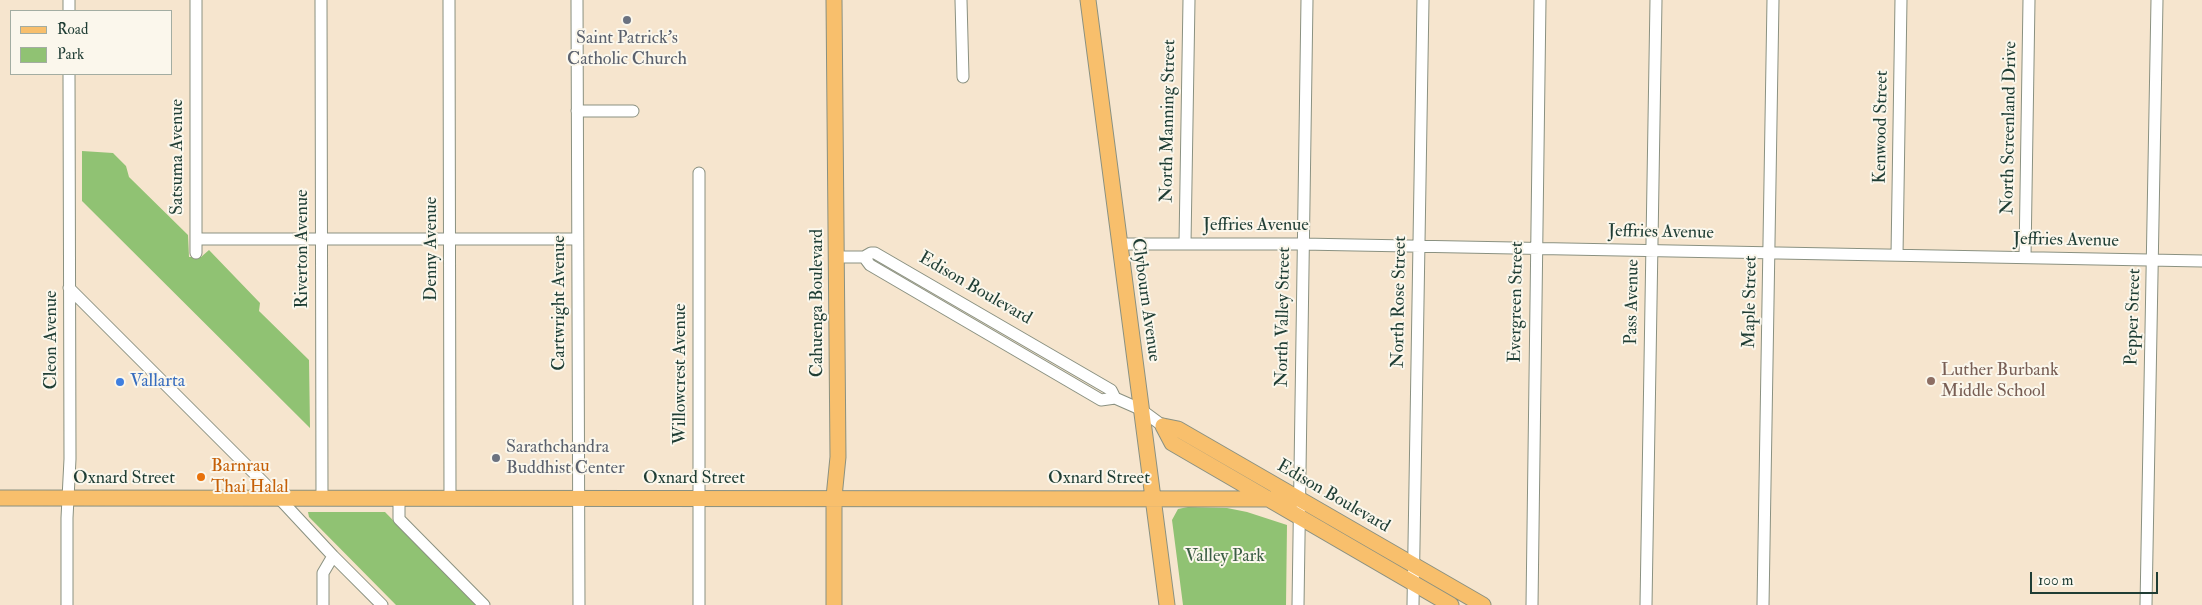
<!DOCTYPE html>
<html>
<head>
<meta charset="utf-8">
<style>
	body { margin:0 }
	#map { position:relative; width:2202px; height:605px; overflow:hidden; background:#f6e5ce; font-family:"IM FELL Double Pica",serif }
	canvas { display:block }
	.legend { position:absolute; left:10px; top:10px; width:162px; height:65px; box-sizing:border-box; background:#fbf7ec; border:1px solid #a3ada2; margin:0; padding:6px 9px; list-style:none; font-size:15px; color:#1f3d34 }
	.legend li { display:flex; align-items:center; gap:10px; height:25px }
	.legend b { width:25px; border:1px solid #a3ada2 }
	.scale { position:absolute; left:2030px; top:572px; width:128px; height:22px; box-sizing:border-box; border:2px solid #1f3d34; border-top:0; padding-left:6px; font-size:15px; line-height:18px; white-space:nowrap; color:#1f3d34; -webkit-text-stroke:4px #fbf7ec; paint-order:stroke }
</style>
</head>
<body>
<div id="map">
<canvas width="2202" height="605"></canvas>
<ul class="legend">
<li><b style="height:6px;background:#f8bf6c"></b>Road</li>
<li><b style="height:14px;background:#90c273"></b>Park</li>
</ul>
<div class="scale">100 m</div>
</div>
<script>
const context = document.querySelector('canvas').getContext('2d');
context.lineJoin = 'round';
function fill(path, color) { context.fillStyle = color; context.fill(path, 'evenodd'); }
const poly = rows => new Path2D(rows.map(r => 'M' + r).join(''));
function trace(path, color, width, dash) { context.strokeStyle = color; context.lineWidth = width; context.lineCap = dash ? 'butt' : 'round'; context.setLineDash(dash || []); context.stroke(path); }
function write(font, color, halo, rows, align = 'center') {
  context.font = font + ' "IM FELL Double Pica",serif'; context.lineWidth = 4; context.setLineDash([]); context.textBaseline = 'middle'; context.strokeStyle = halo; context.fillStyle = color; for (const [text, x, y, turn = 0] of rows) {
    context.save(); context.translate(x, y); context.rotate((+turn || 0) * Math.PI / 180); context.textAlign = isNaN(turn) ? turn : align; if (halo) context.strokeText(text, 0, 0); context.fillText(text, 0, 0); context.restore();
  }
}
fill(poly([
	[82,151,113,153,126,166,129,177,188,235,189,257,201,257,209,250,260,303,259,311,309,360,310,428,82,201],
	[1188,507,1227,508,1247,512,1287,525,1286,605,1183,605,1172,520,1178,509],
	[308,512,385,512,476,605,396,605,309,517]
]), '#90c273');
const minor = poly([
	[69,0,69,11],
	[196,0,196,253],
	[321,0,322,498],
	[449,0,450,498],
	[577,0,579,605],
	[961,0,963,77],
	[577,111,633,111],
	[699,173,699,605],
	[196,239,577,239],
	[1185,243,1189,0],
	[1119,244,1302,244,2202,261],
	[1897,255,1901,0],
	[836,257,864,257,871,253,875,253,1111,390,1115,398,1140,409,1163,426],
	[864,257,870,265,1101,400,1115,398],
	[2025,257,2029,0],
	[69,288,278,497,333,556,382,605],
	[399,498,399,519,484,605],
	[67,605,67,518,70,459,69,74],
	[323,605,323,573,333,556],
	[1298,605,1307,0],
	[1413,605,1423,0],
	[1532,605,1540,0],
	[1646,605,1656,0],
	[1763,605,1773,0],
	[2146,605,2157,0]
]);
const major = poly([
	[834,0,838,457,834,497,834,605],
	[1088,0,1167,605],
	[1163,426,1178,429,1483,605],
	[1163,426,1172,443,1451,605],
	[0,498,1299,499]
]);
trace(minor, '#8a9181', 13);
trace(major, '#8a9181', 17);
trace(minor, '#fff', 11);
trace(major, '#f8bf6c', 15);
for (const [x, y, r, color] of [
	[627,20,5,"#6b7280"],
	[1931,381,5,"#8d6e63"],
	[120,382,5,"#3f7fe0"],
	[496,458,5,"#6b7280"],
	[201,477,5,"#e8710a"]
]) { const dot = new Path2D(); dot.arc(x, y, r, 0, 2 * Math.PI); context.fillStyle = color; context.fill(dot); trace(dot, '#fbf7ec', 2); }
write('18px', '#5b616d', '#fbf7ec', [
	["Saint Patrick's",627,39],
	["Catholic Church",627,60],
	["Sarathchandra",506,448,"left"],
	["Buddhist Center",506,469,"left"]
]);
write('18px', '#1f3d34', '#fbf7ec', [
	["North Manning Street",1169,121,-89],
	["Kenwood Street",1882,127,-89],
	["North Screenland Drive",2010,128,-89],
	["Satsuma Avenue",178,157,-90],
	["Jeffries Avenue",1256,226],
	["Jeffries Avenue",1661,233,1],
	["Jeffries Avenue",2066,241,1],
	["Riverton Avenue",303,249,-90],
	["Denny Avenue",432,249,-90],
	["Edison Boulevard",975,289,30],
	["Clybourn Avenue",1145,300,82],
	["North Rose Street",1400,302,-89],
	["Evergreen Street",1517,302,-89],
	["Pass Avenue",1633,302,-89],
	["Maple Street",1751,302,-89],
	["Cartwright Avenue",560,303,-90],
	["Cahuenga Boulevard",818,303,-90],
	["North Valley Street",1284,317,-89],
	["Pepper Street",2134,317,-88],
	["Cleon Avenue",52,340,-90],
	["Willowcrest Avenue",681,374,-90],
	["Oxnard Street",124,479],
	["Oxnard Street",694,479],
	["Oxnard Street",1099,479],
	["Edison Boulevard",1333,497,30]
]);
write('18px', '#785e54', '#fbf7ec', [
	["Luther Burbank",1941,371],
	["Middle School",1941,392]
], 'left');
write('18px', '#366cbe', '#fbf7ec', [
	["Vallarta",130,382]
], 'left');
write('18px', '#c56008', '#fbf7ec', [
	["Barnrau",211,467],
	["Thai Halal",211,488]
], 'left');
write('18px', '#3b5e44', '#fbf7ec', [
	["Valley Park",1225,557]
]);
</script>
</body>
</html>
